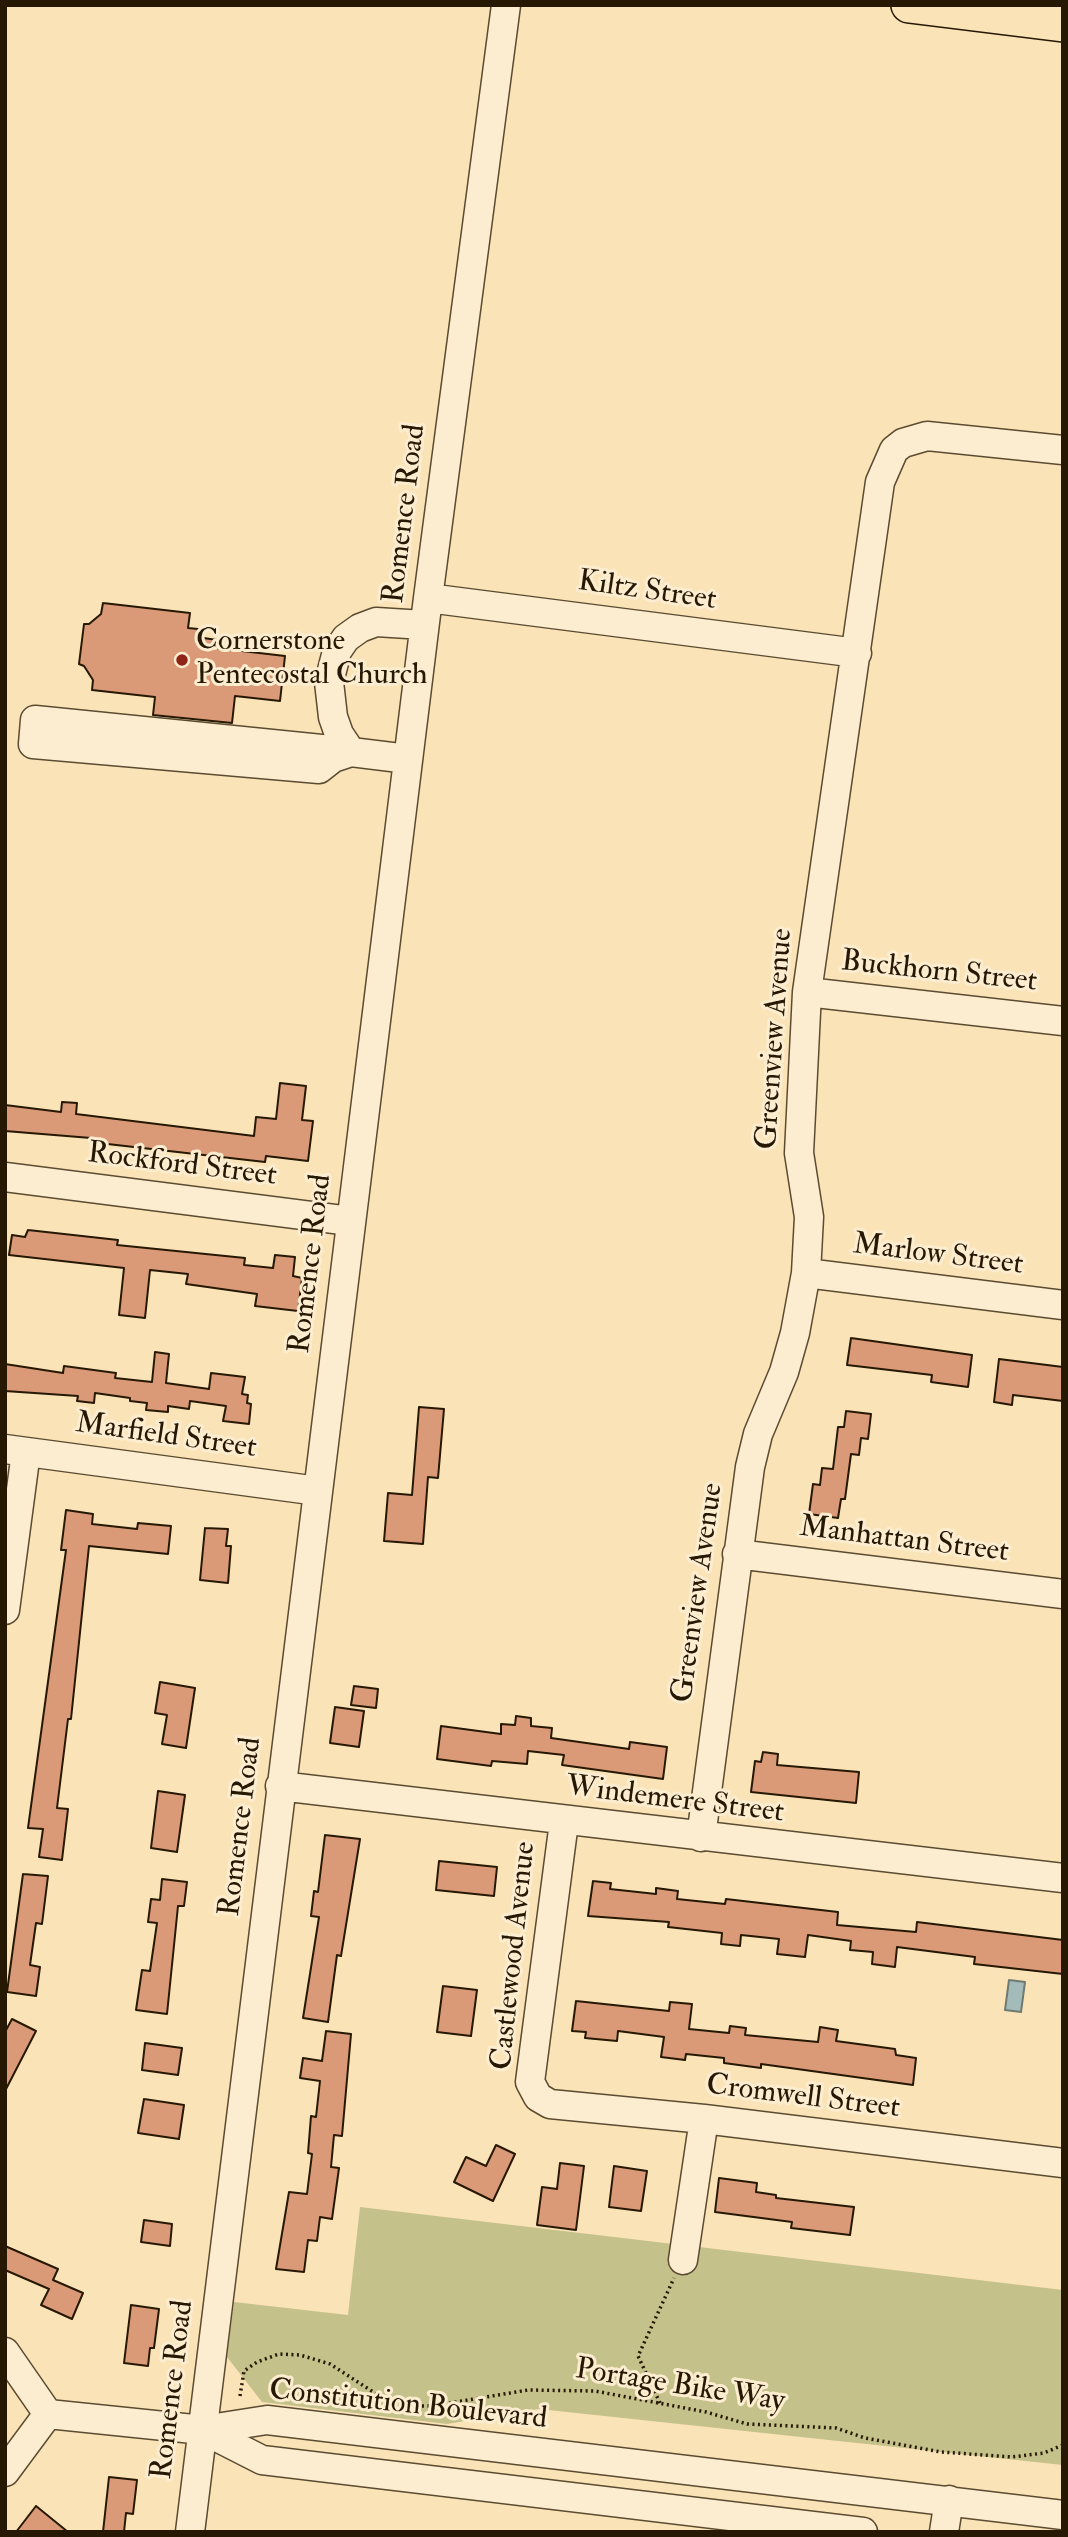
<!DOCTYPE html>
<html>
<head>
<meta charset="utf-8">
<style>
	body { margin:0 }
	#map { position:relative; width:1068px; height:2537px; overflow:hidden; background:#fbe3b8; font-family:"IM FELL Double Pica",serif }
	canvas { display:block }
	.frame { position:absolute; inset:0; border:7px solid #261803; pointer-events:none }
</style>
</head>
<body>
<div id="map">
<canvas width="1068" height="2537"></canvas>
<div class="frame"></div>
</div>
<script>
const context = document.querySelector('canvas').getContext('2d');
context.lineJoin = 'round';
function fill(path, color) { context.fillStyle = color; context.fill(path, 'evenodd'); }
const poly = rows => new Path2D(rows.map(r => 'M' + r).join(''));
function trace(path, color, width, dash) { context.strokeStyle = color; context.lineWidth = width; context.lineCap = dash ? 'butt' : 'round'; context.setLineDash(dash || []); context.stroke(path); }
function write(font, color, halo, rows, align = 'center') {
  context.font = font + ' "IM FELL Double Pica",serif'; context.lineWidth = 6; context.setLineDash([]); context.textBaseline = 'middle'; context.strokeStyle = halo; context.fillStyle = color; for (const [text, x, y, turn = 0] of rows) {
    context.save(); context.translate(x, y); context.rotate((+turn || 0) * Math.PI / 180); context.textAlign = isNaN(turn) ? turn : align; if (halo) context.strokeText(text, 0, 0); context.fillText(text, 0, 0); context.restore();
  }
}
fill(poly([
	[360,2207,1063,2290,1063,2465,539,2409,447,2424,262,2402,227,2357,234,2302,348,2315]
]), '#c5c18a');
const water = poly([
	[1009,1980,1025,1982,1021,2012,1005,2010,1009,1980]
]);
fill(water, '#a3bcb9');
trace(water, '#717a70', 2);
const building = poly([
	[103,603,190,613,188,628,198,629,197,637,217,640,216,648,285,656,280,701,235,696,232,723,153,715,155,697,92,690,93,680,84,666,79,664,84,624,89,624,101,614,103,603],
	[280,1083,306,1086,302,1120,313,1121,308,1161,266,1156,265,1162,90,1142,91,1138,5,1131,5,1105,61,1112,62,1102,77,1103,76,1114,254,1136,256,1117,276,1119,280,1083],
	[28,1230,118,1240,117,1245,245,1258,244,1265,273,1268,275,1255,295,1257,293,1276,302,1278,298,1311,255,1306,257,1294,186,1284,188,1274,150,1270,145,1318,119,1315,124,1268,9,1255,12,1235,25,1237,28,1230],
	[851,1338,972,1355,968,1387,931,1382,932,1375,847,1365,851,1338],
	[155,1352,169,1354,166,1383,209,1389,211,1373,245,1377,242,1394,248,1395,247,1403,251,1404,249,1424,223,1421,226,1406,190,1401,189,1409,168,1406,168,1412,146,1410,147,1403,130,1401,130,1398,95,1393,94,1403,77,1401,78,1396,5,1391,5,1364,63,1373,64,1366,116,1373,115,1378,152,1382,155,1352],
	[999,1359,1063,1367,1063,1401,1013,1395,1012,1405,994,1402,999,1359],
	[419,1407,444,1409,438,1478,428,1477,423,1544,384,1541,388,1493,412,1495,419,1407],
	[846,1411,871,1414,868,1439,861,1438,859,1455,851,1454,845,1499,841,1499,838,1518,809,1514,813,1484,820,1485,822,1468,833,1469,838,1427,844,1427,846,1411],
	[66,1510,93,1514,92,1524,137,1529,138,1523,171,1526,168,1554,89,1546,71,1719,68,1719,57,1808,68,1809,62,1860,39,1857,43,1829,28,1828,66,1550,61,1550,66,1510],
	[205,1528,228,1529,226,1546,231,1546,228,1583,200,1580,205,1528],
	[160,1682,195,1688,186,1748,162,1744,167,1715,155,1713,160,1682],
	[354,1686,378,1689,376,1708,351,1705,354,1686],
	[335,1707,364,1711,359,1747,330,1743,335,1707],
	[516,1716,531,1718,531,1726,552,1728,551,1738,629,1749,630,1742,667,1747,663,1779,562,1765,564,1755,528,1751,527,1764,492,1761,491,1766,437,1759,441,1726,501,1734,501,1724,515,1725,516,1716],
	[763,1752,778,1754,777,1765,859,1772,856,1803,751,1792,755,1761,761,1762,763,1752],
	[158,1791,185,1795,177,1852,151,1848,158,1791],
	[325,1835,360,1839,341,1956,337,1955,328,2022,303,2018,319,1917,311,1916,314,1891,318,1892,325,1835],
	[439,1861,497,1867,494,1896,436,1890,439,1861],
	[23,1874,48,1876,42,1924,36,1923,30,1965,40,1967,36,1996,7,1992,23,1874],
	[162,1879,187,1882,184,1906,178,1906,167,2014,136,2010,142,1970,150,1971,157,1923,148,1922,151,1899,160,1900,162,1879],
	[593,1881,611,1883,610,1889,656,1894,656,1888,678,1891,677,1899,725,1904,726,1899,838,1912,837,1925,916,1932,917,1922,1063,1940,1063,1974,974,1964,975,1957,897,1947,895,1967,872,1964,873,1952,850,1950,851,1941,808,1935,805,1957,777,1954,779,1939,741,1935,740,1946,721,1944,722,1933,668,1927,669,1922,588,1916,593,1881],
	[443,1986,477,1990,471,2036,437,2032,443,1986],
	[576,2001,669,2011,670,2002,692,2004,689,2029,729,2033,730,2026,746,2028,745,2035,818,2042,820,2027,838,2030,836,2041,895,2049,896,2055,916,2058,913,2085,761,2064,761,2068,724,2063,724,2058,686,2054,685,2060,661,2057,664,2037,618,2031,617,2041,585,2038,586,2032,572,2031,576,2001],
	[12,2019,36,2031,5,2091,5,2032,12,2019],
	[326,2031,351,2034,342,2136,334,2135,331,2167,339,2168,332,2219,320,2217,317,2241,308,2240,304,2272,276,2269,289,2192,307,2194,312,2154,308,2153,311,2116,316,2117,320,2081,300,2078,303,2058,322,2061,326,2031],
	[145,2043,182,2048,178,2075,142,2070,145,2043],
	[144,2099,184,2105,179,2139,138,2133,144,2099],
	[496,2145,515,2154,493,2201,454,2182,466,2157,486,2166,496,2145],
	[560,2163,584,2166,576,2230,537,2225,542,2187,557,2189,560,2163],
	[614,2166,647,2171,641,2211,609,2207,614,2166],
	[719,2178,757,2183,756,2192,776,2195,776,2198,854,2207,850,2235,791,2228,792,2222,715,2212,719,2178],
	[144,2220,172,2224,170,2246,141,2242,144,2220],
	[5,2246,58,2269,53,2280,83,2293,72,2319,41,2305,49,2289,5,2270,5,2246],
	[131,2305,159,2309,154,2348,150,2348,148,2366,124,2363,131,2305],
	[109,2477,137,2480,133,2514,126,2513,124,2532,103,2532,109,2477],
	[36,2506,68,2532,16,2532,36,2506]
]);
fill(building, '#da9a77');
trace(building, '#261803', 2);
const minor = poly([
	[428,598,857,653],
	[35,720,351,752,333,758,319,769,33,744,35,720],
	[408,759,351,752,339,734,333,717,329,682,337,651,346,638,360,628,376,622,424,625],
	[807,992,1063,1021],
	[5,1177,350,1221],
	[806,1273,1063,1305],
	[5,1449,318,1491],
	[737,1554,1063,1594],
	[5,1610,26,1452],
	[280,1786,1063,1878],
	[564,1822,530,2082,538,2097,550,2104,704,2119,1063,2163],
	[701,1837,750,1467,758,1434,784,1372,795,1333,806,1273,809,1217,799,1153,807,992,880,482,894,450,903,443,927,436,1063,450],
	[683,2260,704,2119],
	[5,2352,48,2414,203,2430,267,2420,1063,2515],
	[203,2430,262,2460,863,2532],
	[5,2472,48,2414],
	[190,2532,428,598,506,5],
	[944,2532,949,2500]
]);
const major = poly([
	[909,5,1063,24]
]);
trace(minor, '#5b4b30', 31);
trace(major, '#261803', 38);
trace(poly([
	[240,2396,244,2371,257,2362,279,2354,300,2355,330,2364,381,2397,409,2406,432,2406,528,2390,595,2391,706,2412,747,2424,836,2428,865,2438,941,2452,1012,2457,1044,2453,1063,2445],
	[660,2403,638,2356,674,2278]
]), '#261803', 3.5, [2, 3.5]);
trace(minor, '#fcedd1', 28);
trace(major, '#fbe3b8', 35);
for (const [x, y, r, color] of [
	[182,660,7,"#8f2418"]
]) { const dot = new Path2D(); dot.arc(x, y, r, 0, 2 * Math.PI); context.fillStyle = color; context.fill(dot); trace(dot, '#fcedd1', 2.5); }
write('30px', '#261803', '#fcedd1', [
	["Romence Road",406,514,-83],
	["Kiltz Street",647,592,8],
	["Buckhorn Street",939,973,6],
	["Greenview Avenue",776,1039,-86],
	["Rockford Street",182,1166,7],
	["Marlow Street",938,1256,7],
	["Romence Road",312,1264,-83],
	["Marfield Street",166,1437,8],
	["Manhattan Street",904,1541,7],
	["Greenview Avenue",699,1593,-82],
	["Windemere Street",675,1801,7],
	["Romence Road",242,1827,-83],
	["Castlewood Avenue",515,1956,-84],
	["Cromwell Street",803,2098,7],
	["Portage Bike Way",680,2387,9],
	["Romence Road",174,2390,-83],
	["Constitution Boulevard",408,2406,6]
]);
write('30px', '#261803', '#fcedd1', [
	["Cornerstone",196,643],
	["Pentecostal Church",196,677]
], 'left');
</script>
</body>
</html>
